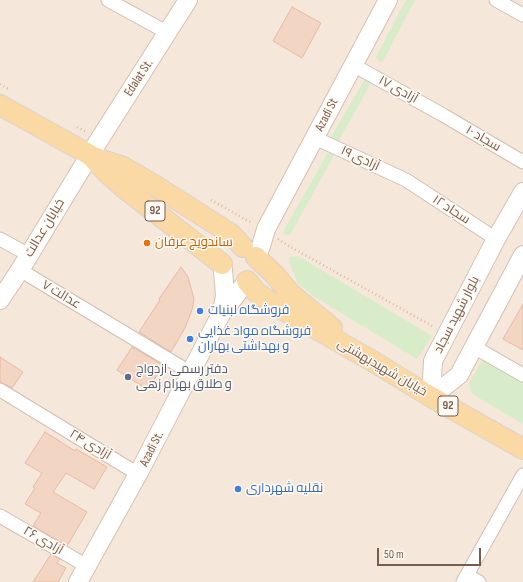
<!DOCTYPE html>
<html>
<head>
<meta charset="utf-8">
<style>
	body { margin:0 }
	#map { position:relative; width:523px; height:582px; overflow:hidden; background:#fdf6ec; font-family:"Sofia Sans Condensed",sans-serif }
	canvas { display:block }
	.scale { position:absolute; left:377px; top:548px; width:104px; height:18px; box-sizing:border-box; border:2px solid #7a5c4d; border-top:0; padding-left:5px; font-size:12px; line-height:14px; white-space:nowrap; color:#7a5c4d; -webkit-text-stroke:3px #fffaf3; paint-order:stroke }
</style>
</head>
<body>
<div id="map">
<canvas width="523" height="582"></canvas>
<div class="scale">50 m</div>
</div>
<script>
const context = document.querySelector('canvas').getContext('2d');
context.lineJoin = 'round';
function fill(path, color) { context.fillStyle = color; context.fill(path, 'evenodd'); }
const poly = rows => new Path2D(rows.map(r => 'M' + r).join(''));
function trace(path, color, width, dash) { context.strokeStyle = color; context.lineWidth = width; context.lineCap = dash ? 'butt' : 'round'; context.setLineDash(dash || []); context.stroke(path); }
function write(font, color, halo, rows, align = 'center') {
  context.font = font + ' "Sofia Sans Condensed",Cairo,sans-serif'; context.lineWidth = 3; context.setLineDash([]); context.textBaseline = 'middle'; context.strokeStyle = halo; context.fillStyle = color; for (const [text, x, y, turn = 0] of rows) {
    context.save(); context.translate(x, y); context.rotate((+turn || 0) * Math.PI / 180); context.textAlign = isNaN(turn) ? turn : align; if (halo) context.strokeText(text, 0, 0); context.fillText(text, 0, 0); context.restore();
  }
}
fill(poly([
	[0,0,523,0,523,582,0,582]
]), '#f5e8da');
fill(poly([
	[406,0,415,0,383,61,379,62,376,57],
	[365,79,371,79,371,83,338,142,331,141,331,137],
	[330,153,333,154,333,157,290,235,286,235,284,234,284,230,327,154],
	[298,256,432,336,417,359,315,297,298,283,289,262,290,257],
	[483,359,523,381,523,424,472,394,469,383]
]), '#d8ecc9');
const building = poly([
	[292,7,321,23,302,58,273,41,292,7],
	[181,267,188,277,194,299,192,310,185,328,171,352,139,332,160,300,159,299,181,267],
	[523,304,523,350,503,339,523,304],
	[132,347,163,365,148,390,117,370,132,347],
	[0,357,23,372,12,388,0,382,0,357],
	[45,432,75,451,76,449,107,467,94,489,66,473,53,492,87,512,67,546,33,526,41,513,25,504,35,488,33,487,42,473,25,463,45,432],
	[51,554,60,559,57,563,66,568,58,582,33,582,51,554]
]);
fill(building, '#f3d5c3');
trace(building, '#e6bba3', 1);
const street = poly([
	[108,0,168,33],
	[496,0,523,15],
	[353,65,443,115,523,162],
	[315,138,406,180,496,239],
	[0,239,29,255],
	[20,270,191,373],
	[474,347,523,375],
	[0,390,138,474],
	[0,516,87,566],
	[467,575,479,582],
	[463,582,523,475]
]);
const secondary = poly([
	[256,257,261,246,266,229,388,0],
	[0,300,20,270,94,148,188,0],
	[222,311,225,296,223,270],
	[431,397,433,361,496,239,523,192],
	[431,397,459,375,523,255],
	[78,582,138,474,221,314,247,281]
]);
const primary = poly([
	[0,105,90,155,108,174,123,187,222,264],
	[93,157,123,167,154,185,231,234,243,247],
	[256,257,275,275,291,294,332,328],
	[247,281,257,293,280,308,374,362,431,397,523,449]
]);
trace(street, '#d1beb0', 15);
trace(secondary, '#d6c0b0', 20);
trace(primary, '#dad1cd', 22);
trace(poly([
	[0,84,10,90],
	[77,127,87,132],
	[211,200,252,223],
	[278,239,287,245,434,327]
]), '#d9b8a5', 2.5, [1, 3]);
trace(street, '#fff', 13);
trace(secondary, '#fff', 18);
trace(primary, '#fbd9a5', 20);
for (const [x, y, r, color] of [
	[147,243,4,"#e8710a"],
	[200,311,4,"#3f7fe0"],
	[190,339,4,"#3f7fe0"],
	[128,377,4,"#5c6f8a"],
	[238,489,4,"#3f7fe0"]
]) { const dot = new Path2D(); dot.arc(x, y, r, 0, 2 * Math.PI); context.fillStyle = color; context.fill(dot); trace(dot, '#fffaf3', 1.5); }
for (const [x, y, w] of [
	[155,211,20],
	[448,406,20]
]) { const box = new Path2D(); box.roundRect(x - w / 2, y - 10, w, 20, 3); context.fillStyle = '#fffaf3'; context.fill(box); trace(box, '#7a5c4d', 1); }
write('bold 12px', '#7a5c4d', null, [
	["92",155,211],
	["92",448,406]
]);
write('13px', '#7a5c4d', '#fffaf3', [
	["Edalat St.",139,78,-57],
	["آزادی ۱۷",398,90,29],
	["Azadi St",327,115,-63],
	["سجاد ۱۰",483,139,30],
	["آزادی ۱۹",360,159,25],
	["سجاد ۱۲",451,210,33],
	["خیابان عدالت",45,228,-59],
	["عدالت ۷",61,295,31],
	["بلوار شهید سجاد",457,315,-63],
	["خیابان شهیدبهشتی",382,368,30],
	["آزادی ۲۴",90,445,31],
	["Azadi St.",152,449,-63],
	["آزادی ۲۶",43,541,30]
]);
write('13px', '#c56008', '#fffaf3', [
	["ساندویچ عرفان",155,243]
], 'left');
write('13px', '#366cbe', '#fffaf3', [
	["فروشگاه لبنیات",208,311],
	["فروشگاه مواد غذایی",198,332],
	["و بهداشتی بهاران",198,347],
	["نقلیه شهرداری",246,489]
], 'left');
write('13px', '#4e5e75', '#fffaf3', [
	["دفتر رسمی ازدواج",136,370],
	["و طلاق بهرام زهی",136,385]
], 'left');
</script>
</body>
</html>
